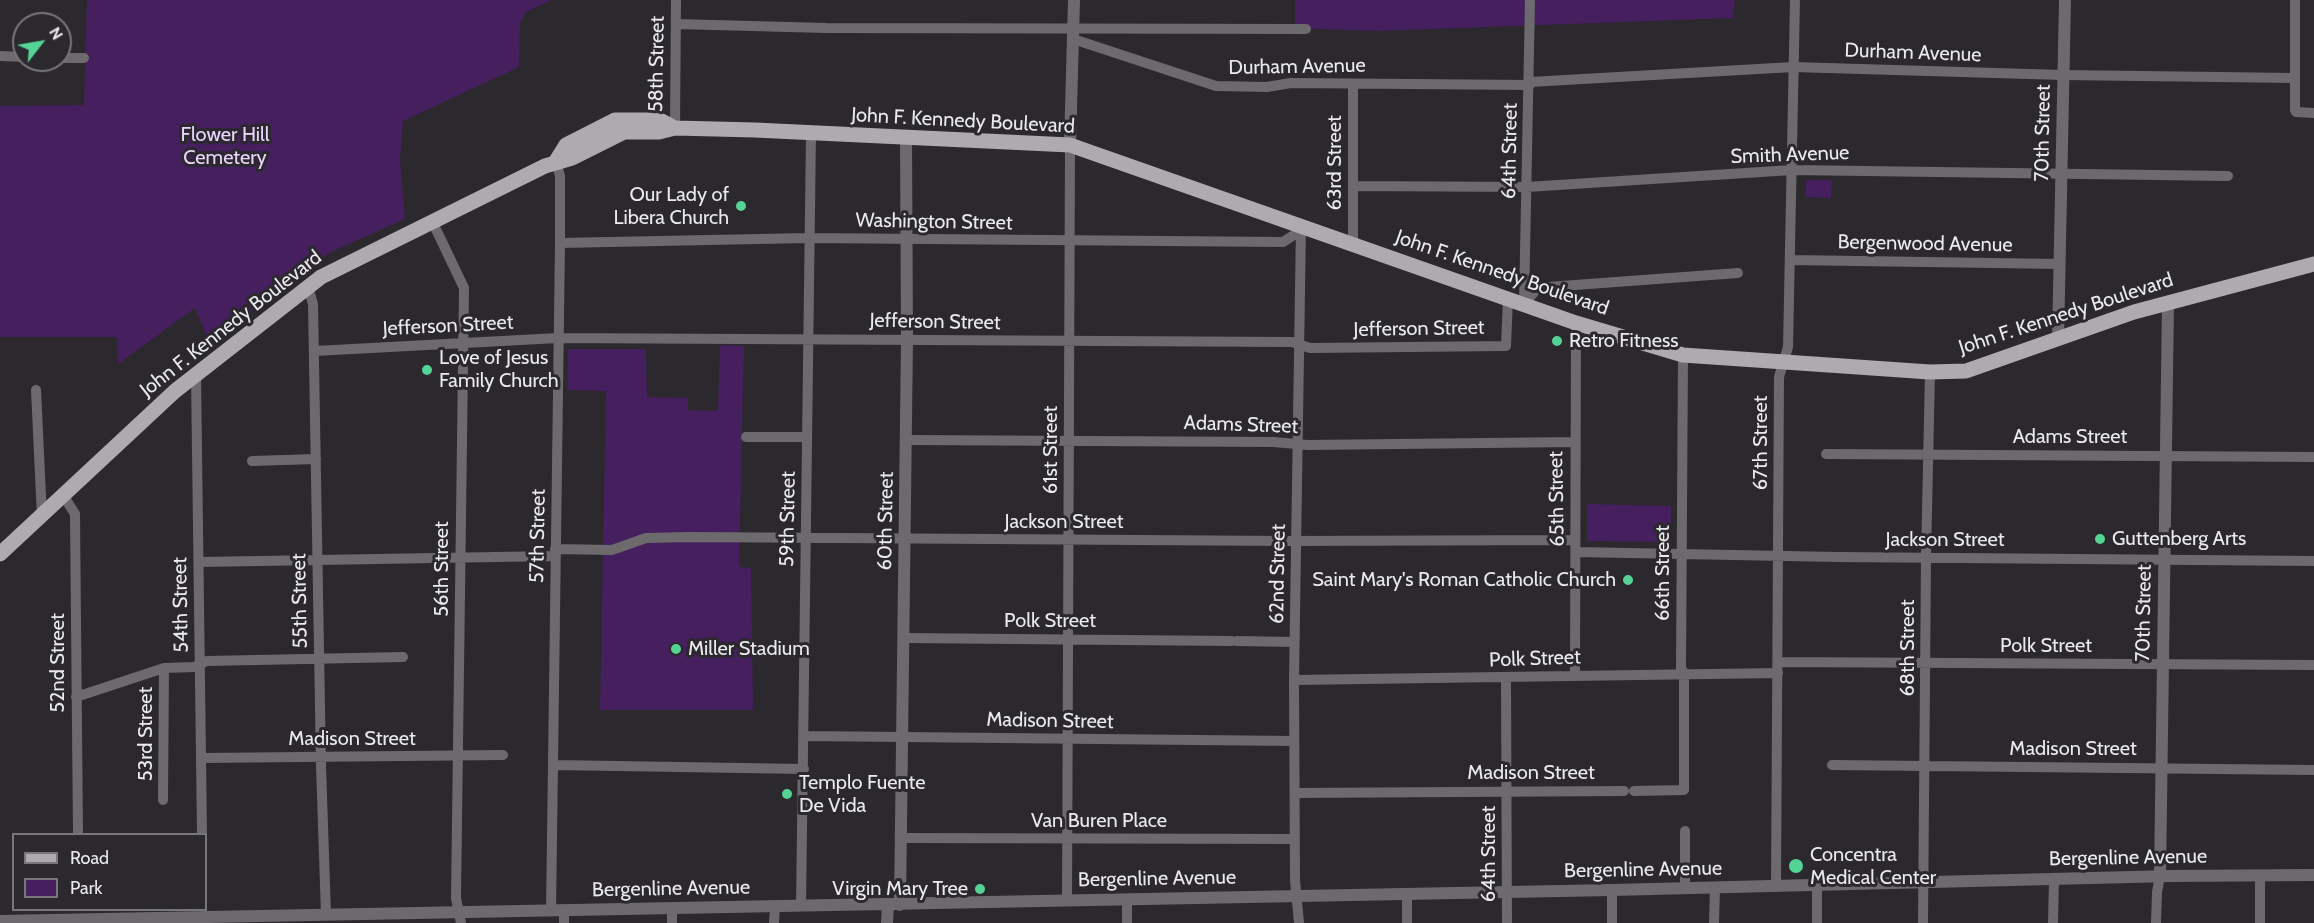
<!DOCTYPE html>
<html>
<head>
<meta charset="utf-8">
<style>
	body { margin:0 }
	#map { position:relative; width:2314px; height:923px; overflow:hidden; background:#2b292e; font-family:Cabin,sans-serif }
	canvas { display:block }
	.legend { position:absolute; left:12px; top:833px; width:195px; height:78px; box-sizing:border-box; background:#2b292e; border:2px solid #77767a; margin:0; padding:8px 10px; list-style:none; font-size:18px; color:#eae9ec }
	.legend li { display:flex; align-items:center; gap:12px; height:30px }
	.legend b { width:30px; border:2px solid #77767a }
	.north { position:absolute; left:12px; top:12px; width:60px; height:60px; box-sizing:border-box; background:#2b292e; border:2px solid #77767a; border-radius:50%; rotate:59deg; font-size:16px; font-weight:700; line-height:24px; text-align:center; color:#eae9ec }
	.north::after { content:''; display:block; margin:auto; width:21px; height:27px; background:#54d395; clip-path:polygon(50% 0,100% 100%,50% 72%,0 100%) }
</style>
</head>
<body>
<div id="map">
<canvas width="2314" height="923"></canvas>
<ul class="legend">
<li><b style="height:8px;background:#adaab0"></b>Road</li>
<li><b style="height:16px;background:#461f5f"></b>Park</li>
</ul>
<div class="north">N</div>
</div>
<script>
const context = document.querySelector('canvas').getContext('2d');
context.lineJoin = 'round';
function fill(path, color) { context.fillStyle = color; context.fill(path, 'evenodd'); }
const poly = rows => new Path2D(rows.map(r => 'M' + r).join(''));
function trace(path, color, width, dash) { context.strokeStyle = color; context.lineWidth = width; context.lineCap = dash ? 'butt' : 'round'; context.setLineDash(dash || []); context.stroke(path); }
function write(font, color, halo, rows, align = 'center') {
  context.font = font + ' Cabin,sans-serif'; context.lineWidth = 6; context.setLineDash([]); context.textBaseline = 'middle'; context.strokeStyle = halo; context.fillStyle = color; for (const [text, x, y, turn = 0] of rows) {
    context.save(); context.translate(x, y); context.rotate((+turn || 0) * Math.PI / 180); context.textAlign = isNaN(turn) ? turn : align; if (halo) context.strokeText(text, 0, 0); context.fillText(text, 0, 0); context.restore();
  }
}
fill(poly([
	[87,0,551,0,526,12,520,23,519,67,403,121,400,159,405,219,333,251,303,270,210,344,195,308,118,364,117,337,0,337,0,106,84,105],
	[1295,0,1735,0,1733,18,1376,31,1295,28],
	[1806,180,1832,180,1831,198,1806,197],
	[720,345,744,346,739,567,751,568,753,710,600,710,606,391,567,390,568,349,646,349,647,397,688,398,688,410,718,411],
	[1587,504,1671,506,1671,542,1587,541]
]), '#461f5f');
trace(poly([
	[2295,0,2295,110,2296,112,2314,113],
	[676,24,826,28,1306,29],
	[1073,39,1216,86,1267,87,1291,83,1530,85],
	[0,56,24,57],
	[60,58,84,58],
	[1530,82,1793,67,2063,75,2295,78],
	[675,128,676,0],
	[1353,186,1527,187,1792,170,2228,176],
	[433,223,464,288,456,898,461,923],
	[1353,242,1353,84],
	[560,243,808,238,1283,242,1294,235,1301,225],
	[1790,260,2060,264],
	[308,287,313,304,321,765,326,915],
	[1524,304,1530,0],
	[1524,304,1536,290,1548,287,1738,273],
	[315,351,558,338,1292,342,1310,348,1506,346,1508,298],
	[196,375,202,834],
	[36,390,42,517],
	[746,437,807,437],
	[906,440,1273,442,1308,445,1574,442],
	[1826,454,2314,457],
	[252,461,316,459],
	[63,495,75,514,78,834],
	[555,549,612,550,646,538,689,537,1288,541,1575,540],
	[1576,552,1838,557,2314,561],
	[199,562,555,556],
	[904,638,1232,641],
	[1237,641,1294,642],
	[1778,662,2314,665],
	[1575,675,1576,323],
	[1506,678,1507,923],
	[1294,680,1778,673],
	[76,697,164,668,194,667,207,661,403,657],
	[805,736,1294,741],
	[201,758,503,755],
	[554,765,804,769],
	[1832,765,2314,770],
	[1634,791,1684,790,1684,673,1681,668,1683,355],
	[1295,793,1624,791],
	[163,800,164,668],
	[1685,831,1685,889],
	[903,838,1295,839],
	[1817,886,1817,923],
	[1776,887,1779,377,1788,347,1795,0],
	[1067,900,1070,145],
	[801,906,811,133],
	[672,909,672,923],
	[551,911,560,243,560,176,556,161],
	[564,911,564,923],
	[774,923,775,907],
	[1127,923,1127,899],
	[1299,923,1295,880,1294,680,1301,225],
	[1407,923,1407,895],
	[1612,923,1612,890],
	[1714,923,1715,888],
	[1923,923,1926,557,1930,372],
	[2053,923,2054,879],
	[2156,923,2157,892,2160,876],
	[2260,923,2260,876]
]), '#6c6a6d', 10);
trace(poly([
	[1070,145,1074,0],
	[2058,339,2065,0],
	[2160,876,2168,303],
	[900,905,907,339,906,138],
	[0,921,1612,890,2171,876,2314,875],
	[887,923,888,905]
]), '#6c6a6d', 12);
trace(poly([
	[556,161,566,145,615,120,660,120,675,128],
	[0,554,175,391,321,277,545,166,572,158,624,132,659,132,675,128,755,130,1070,145,1576,323,1683,355,1930,372,1966,371,2134,312,2314,264]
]), '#adaab0', 15);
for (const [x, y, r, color] of [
	[741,206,6,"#54d395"],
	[1557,341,6,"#54d395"],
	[427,370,6,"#54d395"],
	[2100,539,6,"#54d395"],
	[1628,580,6,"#54d395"],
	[676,649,6,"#54d395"],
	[787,794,6,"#54d395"],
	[1796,866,8,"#54d395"],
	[980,889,6,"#54d395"]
]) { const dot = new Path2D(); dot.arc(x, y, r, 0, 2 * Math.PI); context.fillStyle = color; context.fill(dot); trace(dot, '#2b292e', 2); }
write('20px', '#eae9ec', '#2b292e', [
	["Durham Avenue",1913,53,2],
	["58th Street",657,64,-89],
	["Durham Avenue",1297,67,-1],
	["John F. Kennedy Boulevard",963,121,3],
	["70th Street",2043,133,-89],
	["64th Street",1510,151,-89],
	["Smith Avenue",1790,155,-2],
	["63rd Street",1335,163,-90],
	["Washington Street",934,222,1],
	["Bergenwood Avenue",1925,244,1],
	["John F. Kennedy Boulevard",1502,273,19],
	["John F. Kennedy Boulevard",2066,314,-18],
	["Jefferson Street",935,322,1],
	["John F. Kennedy Boulevard",231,324,-38],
	["Jefferson Street",448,326,-3],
	["Jefferson Street",1419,329,-1],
	["Adams Street",1241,425,2],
	["Adams Street",2070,437],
	["67th Street",1761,443,-90],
	["61st Street",1051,450,-90],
	["65th Street",1557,499,-91],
	["59th Street",788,519,-89],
	["60th Street",886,521,-89],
	["Jackson Street",1064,522],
	["57th Street",538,536,-89],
	["Jackson Street",1945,540],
	["56th Street",442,569,-90],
	["66th Street",1663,573,-90],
	["62nd Street",1278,574,-89],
	["55th Street",300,601,-91],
	["54th Street",181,605,-91],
	["70th Street",2144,613,-89],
	["Polk Street",1050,621],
	["Polk Street",2046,646],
	["68th Street",1908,648,-90],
	["Polk Street",1535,659,-2],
	["52nd Street",58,663,-90],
	["Madison Street",1050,721,1],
	["53rd Street",146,734,-90],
	["Madison Street",352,739],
	["Madison Street",2073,749],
	["Madison Street",1531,773],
	["Van Buren Place",1099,821],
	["64th Street",1489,854,-90],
	["Bergenline Avenue",2128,858,-1],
	["Bergenline Avenue",1643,870,-1],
	["Bergenline Avenue",1157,879,-1],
	["Bergenline Avenue",671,889,-1]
]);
write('20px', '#ebd5ff', '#2b292e', [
	["Flower Hill",225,135],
	["Cemetery",225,158]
]);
write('20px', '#eae9ec', '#2b292e', [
	["Our Lady of",729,195,"right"],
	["Libera Church",729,218,"right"],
	["Retro Fitness",1569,341],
	["Love of Jesus",439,358],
	["Family Church",439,381],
	["Guttenberg Arts",2112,539],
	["Saint Mary's Roman Catholic Church",1616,580,"right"],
	["Miller Stadium",688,649],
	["Templo Fuente",799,783],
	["De Vida",799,806],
	["Concentra",1810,855],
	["Medical Center",1810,878],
	["Virgin Mary Tree",968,889,"right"]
], 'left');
</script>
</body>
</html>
